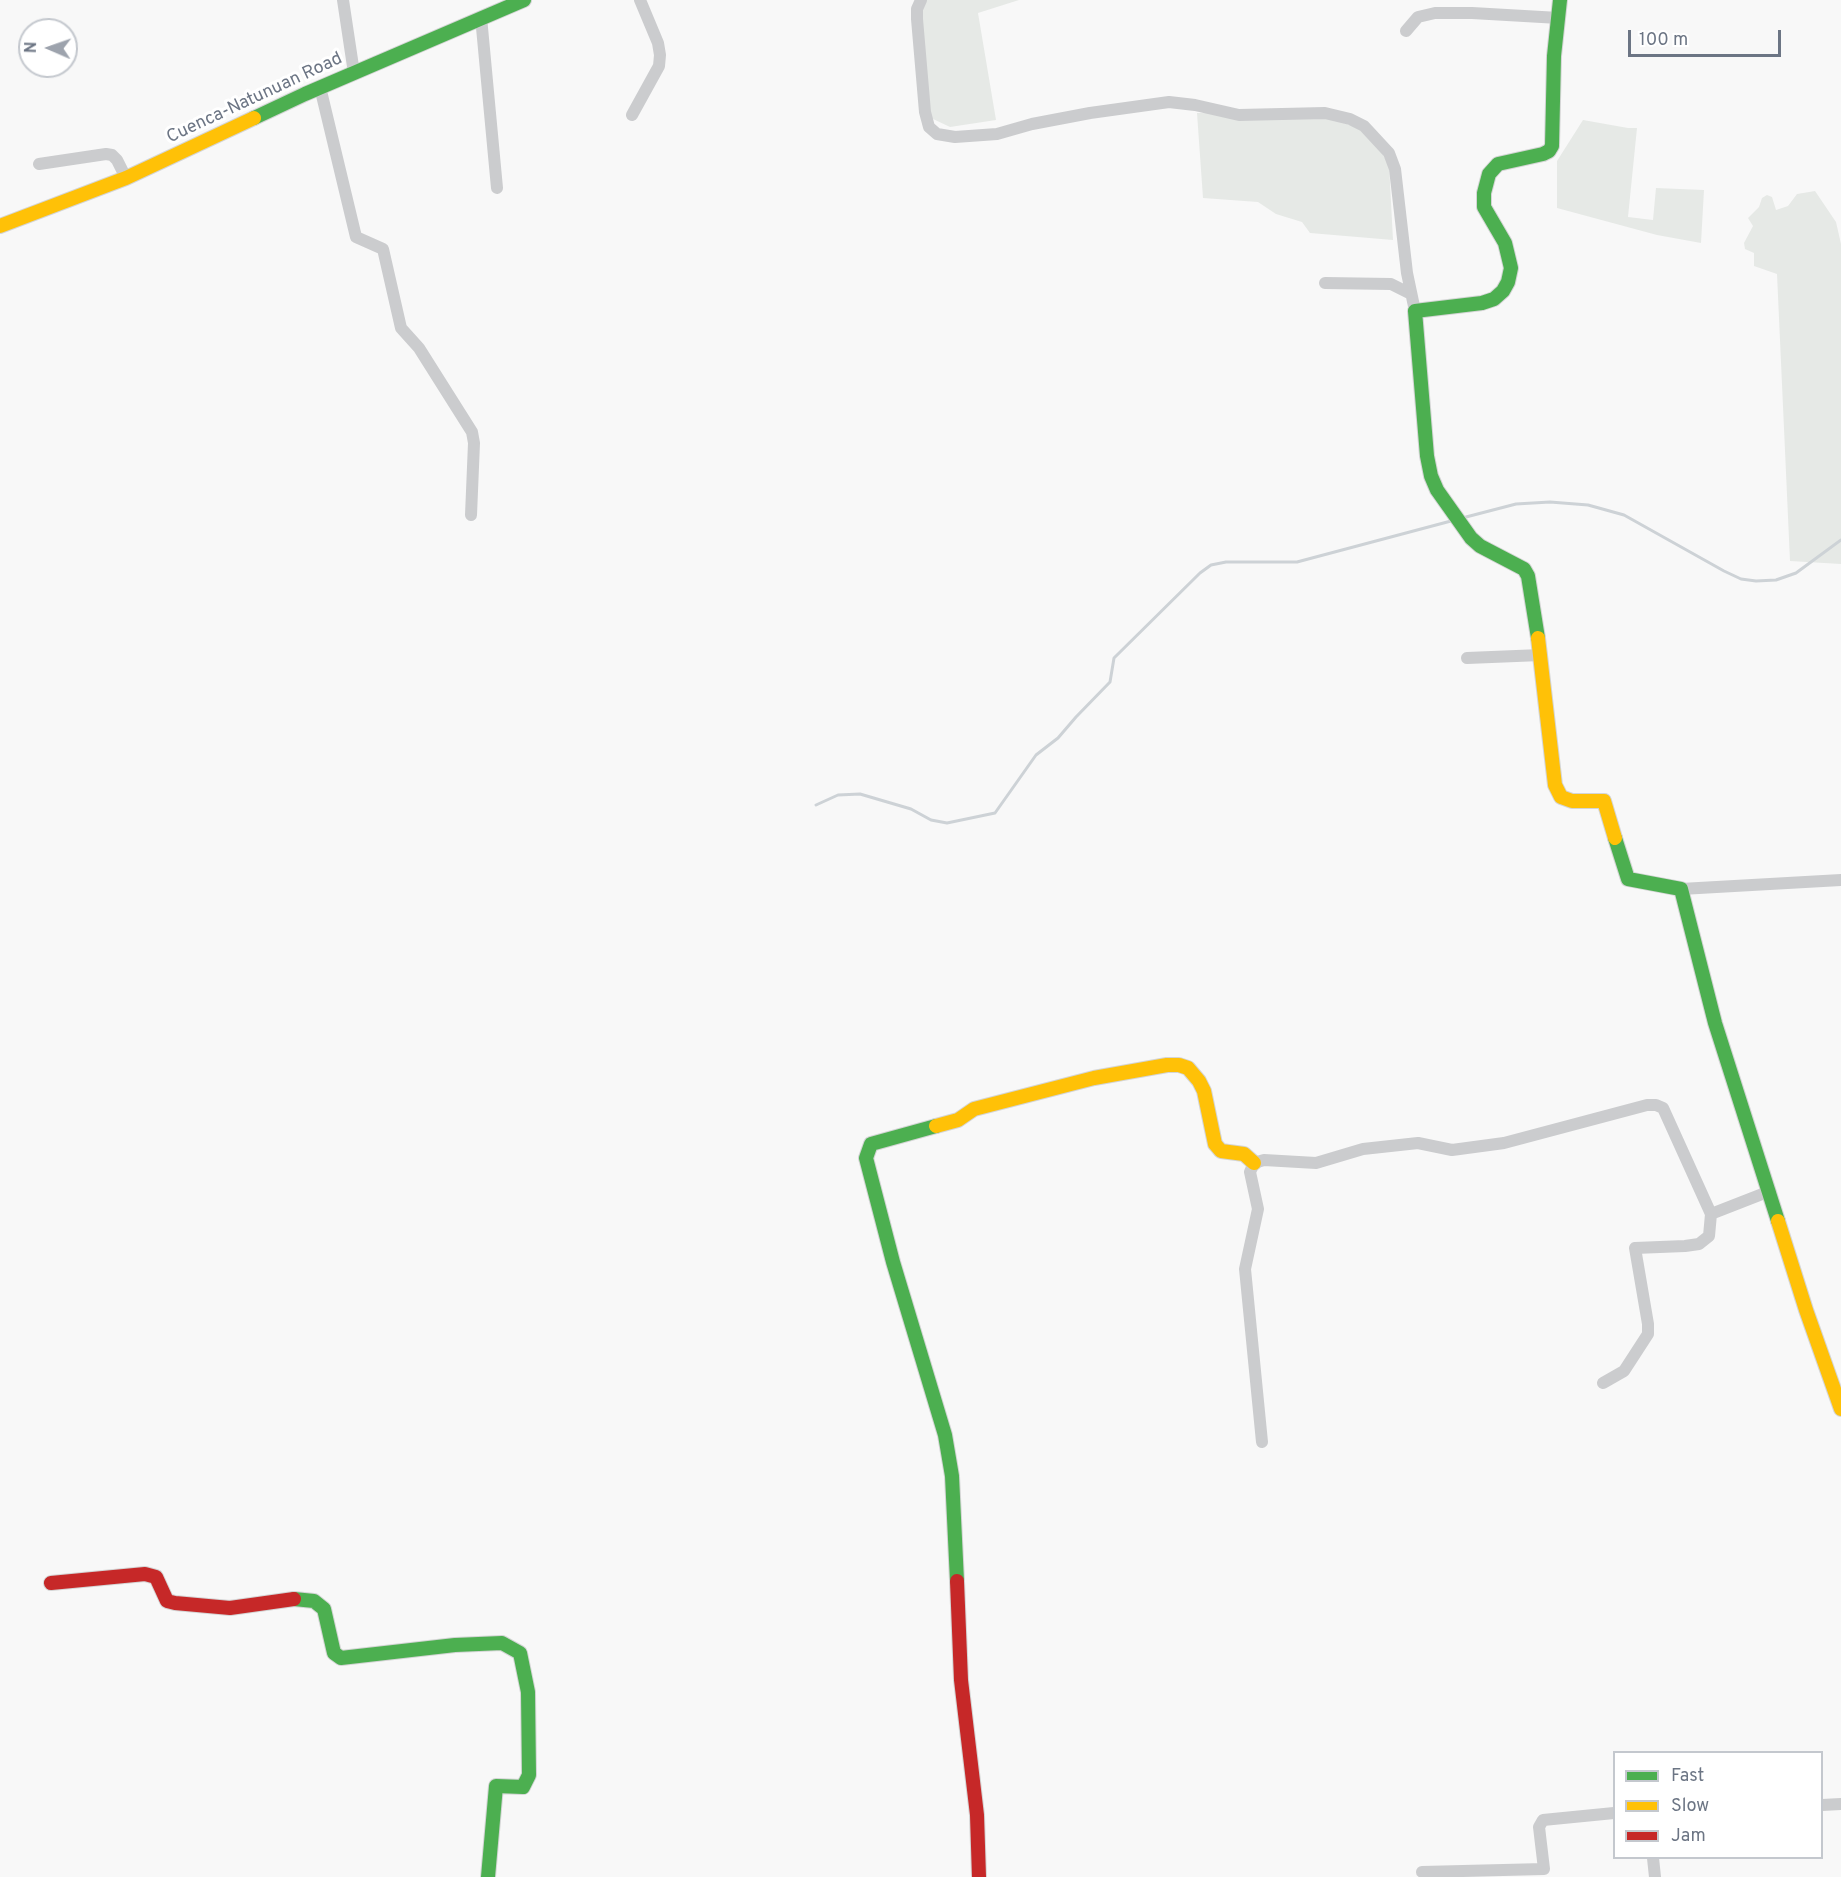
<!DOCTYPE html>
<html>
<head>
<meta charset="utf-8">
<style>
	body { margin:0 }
	#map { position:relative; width:1841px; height:1877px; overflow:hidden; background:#f8f8f8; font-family:Overpass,sans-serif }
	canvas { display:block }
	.legend { position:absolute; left:1613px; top:1751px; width:210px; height:108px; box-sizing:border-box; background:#fff; border:2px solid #c4c8ce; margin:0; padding:8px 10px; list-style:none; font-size:18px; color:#6c7584 }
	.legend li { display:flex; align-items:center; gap:12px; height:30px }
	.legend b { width:30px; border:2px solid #c4c8ce }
	.north { position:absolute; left:18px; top:18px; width:60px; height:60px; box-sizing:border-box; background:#fff; border:2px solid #c4c8ce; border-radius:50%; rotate:272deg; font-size:16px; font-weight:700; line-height:24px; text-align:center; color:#6c7584 }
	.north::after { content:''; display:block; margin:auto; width:21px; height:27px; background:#9da3ad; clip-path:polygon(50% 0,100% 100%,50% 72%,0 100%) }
	.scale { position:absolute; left:1628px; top:30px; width:153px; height:27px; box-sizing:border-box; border:3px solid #6c7584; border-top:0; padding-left:8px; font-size:18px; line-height:21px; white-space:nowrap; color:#6c7584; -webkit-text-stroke:4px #fff; paint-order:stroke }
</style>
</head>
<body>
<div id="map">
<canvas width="1841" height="1877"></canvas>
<ul class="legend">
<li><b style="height:8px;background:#4caf50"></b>Fast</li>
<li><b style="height:8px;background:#ffc107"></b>Slow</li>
<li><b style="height:8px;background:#c62828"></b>Jam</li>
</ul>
<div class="north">N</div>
<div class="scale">100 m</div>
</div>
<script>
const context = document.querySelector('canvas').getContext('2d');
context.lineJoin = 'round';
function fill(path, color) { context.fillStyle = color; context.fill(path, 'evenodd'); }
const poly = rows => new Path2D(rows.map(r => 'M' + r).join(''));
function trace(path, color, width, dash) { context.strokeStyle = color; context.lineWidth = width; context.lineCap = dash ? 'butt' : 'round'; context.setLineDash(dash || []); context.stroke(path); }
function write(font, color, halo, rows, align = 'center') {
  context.font = font + ' Overpass,sans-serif'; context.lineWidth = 6; context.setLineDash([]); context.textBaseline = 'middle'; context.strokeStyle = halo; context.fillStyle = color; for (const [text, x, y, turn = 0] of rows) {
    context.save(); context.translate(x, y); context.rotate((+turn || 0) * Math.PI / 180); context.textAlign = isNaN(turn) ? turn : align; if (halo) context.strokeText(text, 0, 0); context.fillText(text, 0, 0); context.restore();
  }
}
fill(poly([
	[924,0,1019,0,978,13,996,120,950,127,931,118,918,8],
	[1197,113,1318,114,1358,128,1375,143,1389,164,1393,240,1310,233,1302,222,1276,214,1258,202,1203,198],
	[1583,120,1628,128,1637,128,1628,217,1653,220,1656,188,1704,190,1701,243,1657,235,1557,208,1557,161],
	[1815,191,1836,222,1841,244,1841,564,1790,561,1777,274,1754,266,1754,253,1745,249,1744,243,1753,226,1748,218,1759,207,1762,198,1767,195,1772,197,1776,210,1788,206,1797,194]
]), '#e6e9e6');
trace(poly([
	[1466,517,1516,504,1550,502,1588,505,1624,515,1724,571,1741,579,1756,581,1776,580,1796,573,1841,540],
	[816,805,838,795,860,794,911,809,931,820,947,823,995,813,1036,755,1058,738,1076,717,1110,682,1114,658,1200,573,1211,565,1226,562,1297,562,1451,521]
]), '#cdd2d6', 3);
const fast = poly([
	[254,118,305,94,524,0],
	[1538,638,1528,576,1524,569,1480,546,1471,538,1437,490,1431,476,1427,456,1415,311,1482,303,1494,299,1503,291,1508,282,1511,268,1505,243,1484,207,1484,193,1489,174,1498,164,1543,154,1549,151,1552,146,1554,56,1560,0],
	[1615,838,1628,879,1681,889,1715,1023,1778,1221],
	[936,1126,871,1144,866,1158,893,1262,945,1435,952,1476,957,1581],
	[294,1599,314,1601,324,1609,334,1653,341,1658,455,1645,502,1643,520,1653,528,1692,529,1775,523,1787,496,1786,488,1877]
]);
const slow = poly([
	[0,226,126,178,254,118],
	[1538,638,1555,785,1561,797,1572,801,1604,801,1615,838],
	[936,1126,958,1120,974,1109,1094,1078,1167,1065,1179,1065,1188,1068,1199,1081,1204,1091,1215,1144,1221,1151,1244,1154,1254,1163],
	[1778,1221,1806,1310,1841,1409]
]);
const jam = poly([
	[957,1581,961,1680,977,1815,979,1877],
	[51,1583,145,1574,156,1577,167,1601,175,1603,230,1608,294,1599]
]);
trace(fast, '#d4d5d5', 16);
trace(slow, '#d4d5d5', 16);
trace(jam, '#d4d5d5', 16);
trace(poly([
	[343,0,354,73],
	[921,0,917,9,917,19,925,112,929,127,937,134,955,137,997,134,1032,124,1090,113,1169,102,1195,105,1239,115,1325,113,1350,119,1364,126,1389,153,1395,169,1407,273,1415,311],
	[481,17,497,188],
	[1406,31,1418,17,1435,13,1472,13,1559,18],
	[320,87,356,237,383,249,401,328,419,348,472,432,474,443,471,515],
	[632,115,659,66,660,55,658,43,640,0],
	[39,164,106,154,112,155,117,160,126,178],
	[1325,283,1391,284,1411,294],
	[1467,658,1541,655],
	[1681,889,1841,880],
	[1603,1383,1624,1371,1648,1334,1648,1324,1635,1248,1685,1246,1699,1244,1709,1236,1711,1214],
	[1262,1442,1245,1269,1258,1209,1250,1172,1254,1163,1264,1160,1316,1163,1363,1149,1418,1143,1452,1150,1504,1143,1647,1105,1656,1105,1663,1108,1711,1214,1770,1191],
	[1822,1805,1841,1804],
	[1653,1858,1655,1877],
	[1422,1872,1544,1869,1539,1827,1543,1820,1614,1813]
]), '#cbccce', 12);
trace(fast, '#4caf50', 14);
trace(slow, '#ffc107', 14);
trace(jam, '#c62828', 14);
write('18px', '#6c7584', '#fff', [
	["Cuenca-Natunuan Road",255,99,-25]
]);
</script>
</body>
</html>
